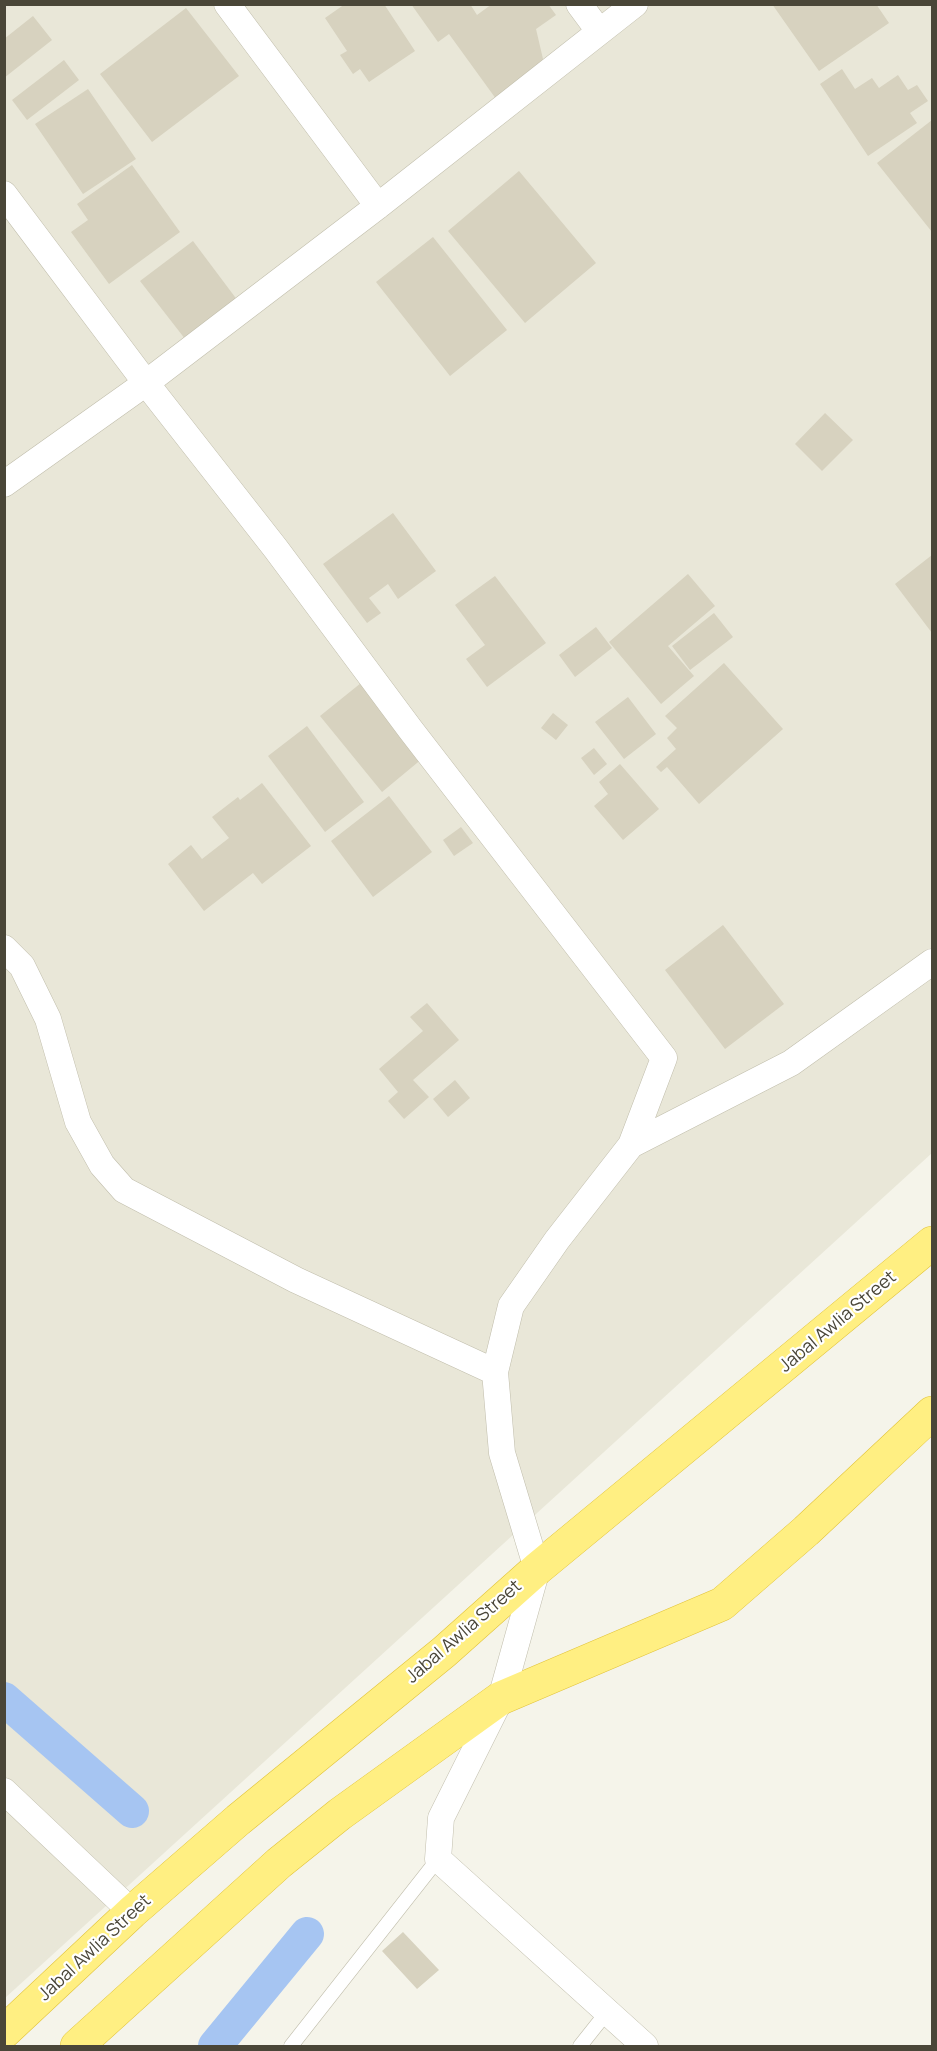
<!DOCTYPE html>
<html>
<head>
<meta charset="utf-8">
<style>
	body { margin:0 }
	#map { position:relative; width:937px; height:2051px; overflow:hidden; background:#f5f4ea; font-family:Manrope,sans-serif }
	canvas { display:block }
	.frame { position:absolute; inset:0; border:6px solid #4a4638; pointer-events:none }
</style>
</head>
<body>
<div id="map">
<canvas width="937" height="2051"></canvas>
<div class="frame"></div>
</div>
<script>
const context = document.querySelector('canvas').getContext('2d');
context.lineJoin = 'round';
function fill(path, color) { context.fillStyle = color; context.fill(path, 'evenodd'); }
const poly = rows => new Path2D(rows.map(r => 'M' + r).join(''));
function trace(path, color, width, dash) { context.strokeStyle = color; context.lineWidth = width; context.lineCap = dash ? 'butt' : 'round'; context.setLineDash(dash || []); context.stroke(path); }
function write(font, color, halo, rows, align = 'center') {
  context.font = font + ' Manrope,sans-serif'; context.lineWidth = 4.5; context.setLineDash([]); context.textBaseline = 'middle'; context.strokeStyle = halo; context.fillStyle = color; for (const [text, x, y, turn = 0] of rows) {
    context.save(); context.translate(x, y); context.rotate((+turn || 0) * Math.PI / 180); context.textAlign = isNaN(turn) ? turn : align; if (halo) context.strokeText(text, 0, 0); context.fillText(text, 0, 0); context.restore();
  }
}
fill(poly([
	[5,5,932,5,932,1153,5,1998]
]), '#e9e7d8');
trace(poly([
	[4,1699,132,1811],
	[215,2046,307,1934]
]), '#a6c5f2', 34);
fill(poly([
	[345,4,384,4,415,51,369,82,360,69,353,74,340,55,347,51,325,18],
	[411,4,470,4,477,15,492,4,548,4,556,15,536,29,543,59,533,78,499,103,449,34,438,42],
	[772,4,876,4,889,23,819,71],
	[186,8,239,76,152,142,100,74],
	[33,16,52,40,4,78,4,39],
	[64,60,79,80,27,120,12,100],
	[842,69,855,89,872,78,879,88,898,75,908,90,917,85,928,101,910,113,917,123,868,156,820,84],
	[88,89,136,159,83,194,35,124],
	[932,120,932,232,877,163],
	[132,165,180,232,109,284,71,232,88,220,77,204],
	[519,171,596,263,525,323,448,231],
	[433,237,507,330,450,376,376,282],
	[193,241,241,305,189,344,140,281],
	[825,413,853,440,822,471,795,444],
	[393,513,436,571,398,599,388,584,369,598,381,613,367,623,323,564],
	[932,555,932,633,895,584],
	[688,574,715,606,668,646,694,676,661,704,609,642],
	[495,576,546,643,487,687,466,659,485,645,455,605],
	[714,613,733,637,690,670,672,646],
	[596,627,612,648,575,677,559,655],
	[724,663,783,729,699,804,667,767,661,772,656,767,676,749,667,738,677,728,665,716],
	[361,683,423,758,382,792,320,716],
	[628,697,656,734,624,759,595,722],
	[553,713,568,725,556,740,541,728],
	[307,726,364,802,325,832,268,756],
	[594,748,607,764,594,775,581,758],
	[620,764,659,809,623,840,594,806,608,794,599,782],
	[262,783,311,846,262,884,253,873,204,911,168,864,191,845,202,859,229,838,212,817,238,797,240,800],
	[389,796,432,852,373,897,331,841],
	[461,827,473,843,454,856,443,840],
	[723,925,784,1004,725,1049,665,970],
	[427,1003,459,1040,413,1080,429,1097,404,1119,388,1101,398,1092,379,1069,423,1031,410,1017],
	[455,1080,470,1098,448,1117,433,1099],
	[403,1932,439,1970,417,1989,382,1951]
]), '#d7d2bf');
const service = poly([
	[291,2046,438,1859],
	[580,2046,607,2012]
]);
const minor = poly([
	[227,4,378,206],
	[579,4,599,31],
	[4,194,146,383,276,549,410,729,664,1058,631,1145,557,1240,511,1306,495,1372,502,1453,537,1569,501,1698,441,1818,438,1859,645,2046],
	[4,484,146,383,378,206,635,4],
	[4,948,22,966,48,1019,78,1122,102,1165,124,1190,296,1280,495,1372],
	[631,1145,791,1063,932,962],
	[4,1791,132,1912]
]);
const trunk = poly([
	[4,2032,132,1912,238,1820,444,1652,537,1569,932,1243],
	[77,2046,279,1863,340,1814,501,1698,722,1604,806,1531,932,1413]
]);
trace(service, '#c1beac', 15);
trace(minor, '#c1beac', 27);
trace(trunk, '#e1c239', 34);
trace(service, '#fff', 14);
trace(minor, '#fff', 26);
trace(trunk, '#ffef82', 33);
write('18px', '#4a4638', '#fff', [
	["Jabal Awlia Street",838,1322,-40],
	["Jabal Awlia Street",464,1632,-41],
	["Jabal Awlia Street",95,1948,-43]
]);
</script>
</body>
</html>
